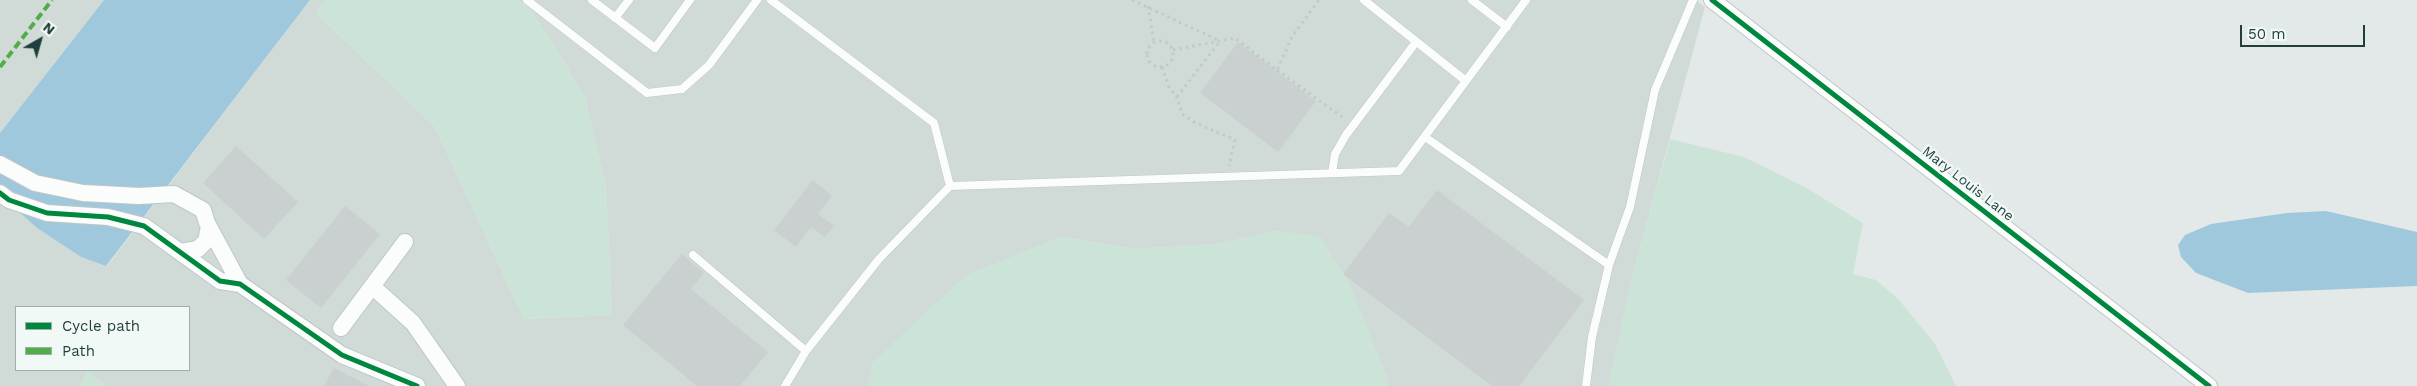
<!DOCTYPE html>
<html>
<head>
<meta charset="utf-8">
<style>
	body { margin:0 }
	#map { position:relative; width:2417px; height:386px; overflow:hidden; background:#e3e9e8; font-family:"Work Sans",sans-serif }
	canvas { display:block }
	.legend { position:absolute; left:15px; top:306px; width:175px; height:65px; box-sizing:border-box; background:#f1f9f6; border:1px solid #9daeac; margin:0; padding:6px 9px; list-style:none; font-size:15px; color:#1f3e3c }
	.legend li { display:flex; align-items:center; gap:10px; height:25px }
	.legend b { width:25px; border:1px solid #9daeac }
	.north { position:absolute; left:15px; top:15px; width:50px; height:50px; -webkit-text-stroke:4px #f1f9f6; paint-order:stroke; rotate:38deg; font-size:14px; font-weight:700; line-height:20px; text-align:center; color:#1f3e3c }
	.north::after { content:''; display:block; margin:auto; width:18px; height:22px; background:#1f3e3c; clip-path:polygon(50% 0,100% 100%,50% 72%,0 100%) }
	.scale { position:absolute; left:2240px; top:25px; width:125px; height:22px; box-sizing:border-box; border:2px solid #1f3e3c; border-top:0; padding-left:6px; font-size:15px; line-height:18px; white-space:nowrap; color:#1f3e3c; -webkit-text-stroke:4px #f1f9f6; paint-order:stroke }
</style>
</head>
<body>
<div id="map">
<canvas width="2417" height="386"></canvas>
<ul class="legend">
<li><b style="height:6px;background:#00873e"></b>Cycle path</li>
<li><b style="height:6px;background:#52ad46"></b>Path</li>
</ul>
<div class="north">N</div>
<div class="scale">50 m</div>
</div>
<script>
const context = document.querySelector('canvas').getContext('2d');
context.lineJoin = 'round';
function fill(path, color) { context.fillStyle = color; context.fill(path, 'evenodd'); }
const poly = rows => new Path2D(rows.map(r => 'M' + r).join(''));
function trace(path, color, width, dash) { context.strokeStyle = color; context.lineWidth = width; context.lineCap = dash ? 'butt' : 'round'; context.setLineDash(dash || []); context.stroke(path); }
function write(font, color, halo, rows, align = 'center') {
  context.font = font + ' "Work Sans",sans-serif'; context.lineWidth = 4.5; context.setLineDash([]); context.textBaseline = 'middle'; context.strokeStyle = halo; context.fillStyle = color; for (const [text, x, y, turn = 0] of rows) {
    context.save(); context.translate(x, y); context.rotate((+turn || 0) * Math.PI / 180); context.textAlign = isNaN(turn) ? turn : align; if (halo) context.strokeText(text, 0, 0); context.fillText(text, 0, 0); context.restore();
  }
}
fill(poly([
	[0,0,104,0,0,133],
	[310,0,326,0,316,13,435,127,524,319,612,315,606,187,585,98,554,45,528,7,518,0,1696,0,1705,7,1632,278,1609,386,1388,386,1385,371,1277,231,1216,244,1136,249,1060,237,874,361,867,386,106,386,88,372,80,386,0,386,0,195,37,228,81,257,107,266],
	[16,307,189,307,189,370,16,370]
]), '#d0dbd8');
fill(poly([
	[326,0,518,0,528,7,554,45,585,98,606,187,612,315,524,319,435,127,316,13],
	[1670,139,1744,157,1805,187,1863,223,1853,274,1876,280,1899,300,1935,344,1956,386,1609,386,1632,278],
	[1277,231,1320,236,1347,278,1385,371,1388,386,867,386,874,361,966,275,1060,237,1136,249,1216,244],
	[88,372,106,386,80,386]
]), '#cbe4d7');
fill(poly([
	[104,0,310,0,106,266,81,257,37,228,0,195,0,133],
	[2326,211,2417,232,2417,286,2248,293,2196,273,2181,257,2178,245,2185,235,2211,224,2287,213]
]), '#a0c8dc');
fill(poly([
	[1238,42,1316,101,1278,152,1200,93],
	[236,146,298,202,264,239,203,183],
	[813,180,832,196,818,214,834,226,825,237,811,227,796,247,774,230],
	[1437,190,1584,300,1519,386,1492,386,1343,274,1389,213,1409,227],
	[345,206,380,234,321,308,286,280],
	[682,254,704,273,691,289,768,352,740,386,697,386,623,325],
	[334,368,369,386,324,386]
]), '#cad0cf');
const lane = poly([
	[527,0,647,93,682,89,709,65,757,0],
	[592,0,655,48,690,0],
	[771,0,934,123,950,186],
	[1364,0,1466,81],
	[1472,0,1507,27],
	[615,18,629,0],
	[1425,137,1609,265],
	[1332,173,1335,154,1346,135,1416,42],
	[693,255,806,351],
	[785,386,806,351,879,259,950,186,1399,171,1526,0],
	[1586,386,1592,337,1609,265,1630,207,1655,90,1693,0]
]);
const street = poly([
	[1712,0,2209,386],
	[0,164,35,183,83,193,139,196,174,194,203,210,207,223,240,284],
	[0,193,9,200,47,213,108,217,144,226,220,281,240,284,342,355,417,386],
	[180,252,198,249,206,241,209,227],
	[372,286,413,323,457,386],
	[341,328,405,242]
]);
trace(lane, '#c0c6c5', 9);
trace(street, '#c0c6c5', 18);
trace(poly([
	[1132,0,1220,41],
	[1148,6,1154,42],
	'1147 54a13 13 0 1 1 26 0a13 13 0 1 1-26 0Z',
	[1173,50,1235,38,1277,70,1293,35,1319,0],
	[1162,67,1169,87,1177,97,1182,114,1194,122,1235,140,1229,166],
	[1277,70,1345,119],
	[1177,97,1220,41]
]), '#c0cac8', 3, [2.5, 4]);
trace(lane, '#fbfcfc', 8);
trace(street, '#fbfcfc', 16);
trace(poly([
	[0,67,52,0]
]), '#52ad46', 4, [8, 4]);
trace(poly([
	[1712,0,2209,386],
	[0,193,9,200,47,213,108,217,144,226,220,281,240,284,342,355,417,386]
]), '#00873e', 5);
write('14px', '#1f3e3c', '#f1f9f6', [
	["Mary Louis Lane",1968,184,38]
]);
</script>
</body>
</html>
